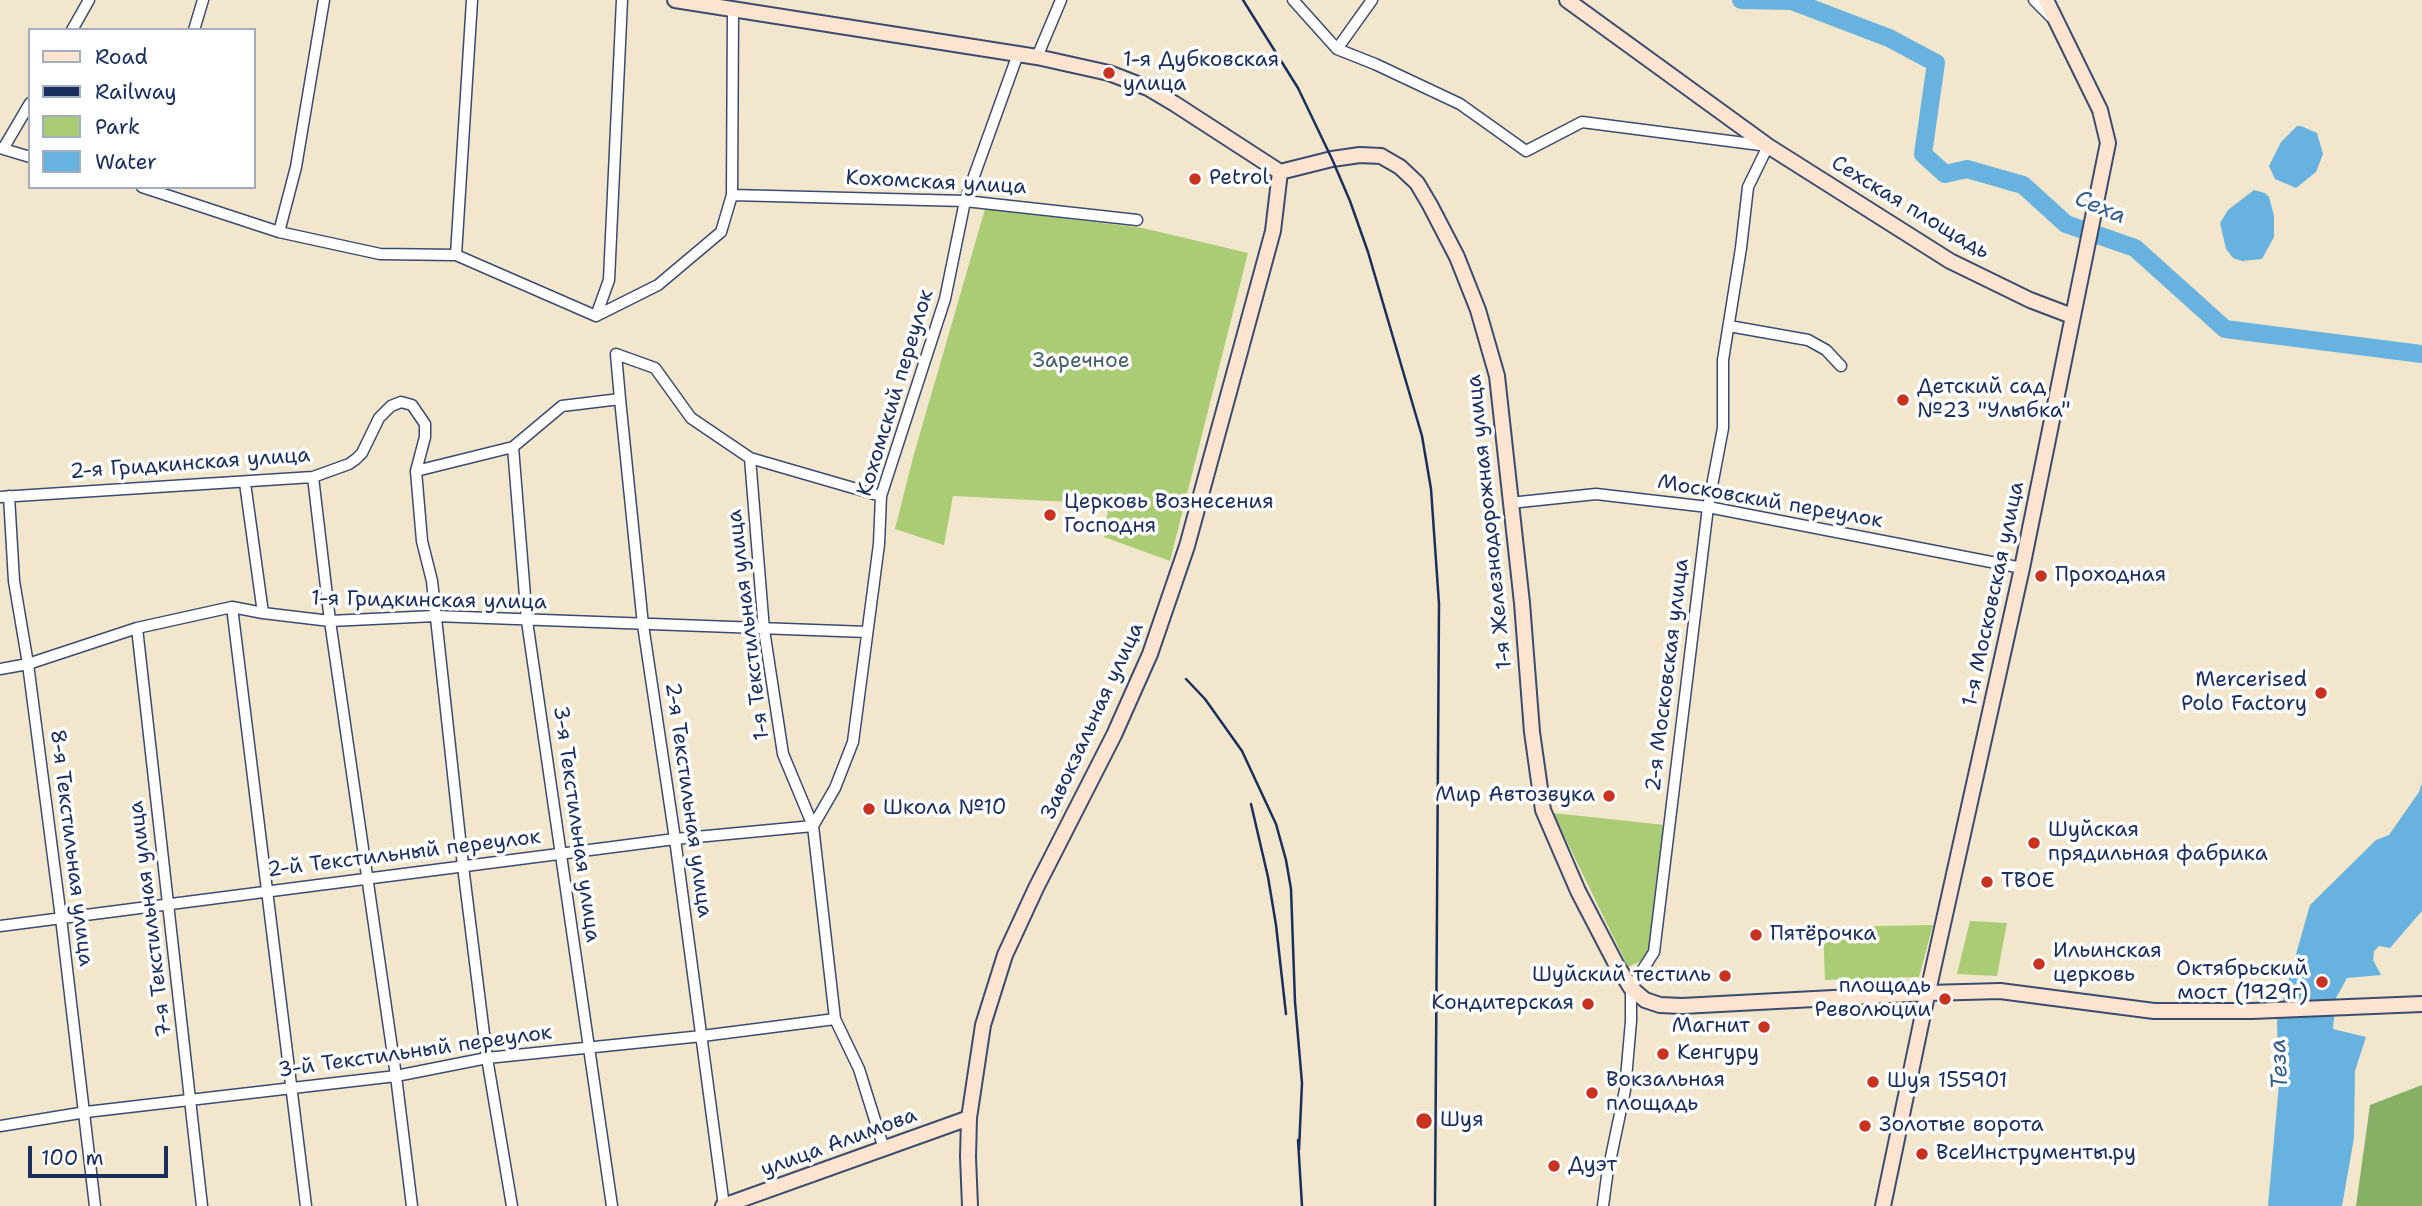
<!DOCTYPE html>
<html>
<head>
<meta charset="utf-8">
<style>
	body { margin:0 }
	#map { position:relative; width:2422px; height:1206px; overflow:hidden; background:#f2e7cd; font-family:"Shantell Sans",sans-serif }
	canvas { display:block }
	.legend { position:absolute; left:28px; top:28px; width:228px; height:161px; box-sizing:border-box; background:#fff; border:2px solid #a4acbf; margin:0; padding:9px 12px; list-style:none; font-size:21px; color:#1b2f5e }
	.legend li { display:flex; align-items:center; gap:14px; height:35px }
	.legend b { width:35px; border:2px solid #a4acbf }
	.scale { position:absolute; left:28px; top:1146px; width:140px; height:32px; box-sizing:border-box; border:4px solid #1b2f5e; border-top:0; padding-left:9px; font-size:21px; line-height:24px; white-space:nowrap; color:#1b2f5e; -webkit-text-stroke:5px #fff; paint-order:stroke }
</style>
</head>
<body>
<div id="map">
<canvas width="2422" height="1206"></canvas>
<ul class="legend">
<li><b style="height:9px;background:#fde4d0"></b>Road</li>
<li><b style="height:9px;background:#1b2f5e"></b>Railway</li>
<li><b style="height:19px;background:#a9cc75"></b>Park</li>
<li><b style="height:19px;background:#67b2df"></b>Water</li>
</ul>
<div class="scale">100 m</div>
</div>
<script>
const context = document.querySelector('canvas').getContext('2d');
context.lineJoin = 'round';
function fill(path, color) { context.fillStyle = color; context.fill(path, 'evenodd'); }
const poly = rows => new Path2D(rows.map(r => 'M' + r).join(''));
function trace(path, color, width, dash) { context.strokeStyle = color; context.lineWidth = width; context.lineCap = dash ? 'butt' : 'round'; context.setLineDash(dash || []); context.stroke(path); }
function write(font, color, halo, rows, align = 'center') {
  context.font = font + ' "Shantell Sans",sans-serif'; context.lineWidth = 7; context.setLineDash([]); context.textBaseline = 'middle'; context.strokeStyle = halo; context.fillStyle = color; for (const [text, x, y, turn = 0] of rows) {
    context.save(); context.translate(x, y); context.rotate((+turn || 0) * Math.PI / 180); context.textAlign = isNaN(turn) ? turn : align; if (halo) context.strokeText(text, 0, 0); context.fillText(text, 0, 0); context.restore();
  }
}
fill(poly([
	[985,209,1143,228,1248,253,1170,561,1104,537,1109,504,953,496,944,545,895,529,914,454],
	[1553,813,1665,825,1648,958,1628,967],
	[1970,921,2007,923,1997,976,1957,974],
	[1933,925,1919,977,1825,980,1823,927]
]), '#a9cc75');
fill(poly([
	[2422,1085,2422,1206,2356,1206,2370,1105]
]), '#86b066');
fill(poly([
	[2297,126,2301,126,2317,133,2323,154,2316,172,2296,188,2275,179,2269,166,2281,142],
	[2254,190,2265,193,2269,197,2274,216,2274,237,2262,259,2242,261,2233,258,2226,249,2220,223,2228,210],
	[2422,783,2422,911,2390,948,2379,946,2374,951,2373,960,2381,975,2347,978,2336,998,2333,1029,2366,1037,2355,1071,2354,1138,2342,1206,2268,1206,2279,1084,2277,1021,2310,905,2376,840,2389,835,2419,792]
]), '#67b2df');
trace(poly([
	[1741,0,1792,1,1889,38,1936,63,1923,154,1945,174,1967,169,2023,185,2066,224,2135,248,2225,329,2422,354]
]), '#67b2df', 18);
const street = poly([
	[1293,0,1337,49,1375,64,1460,104,1526,151,1582,122,1768,146,1748,187,1741,248,1723,360,1723,428,1708,507,1654,952,1631,988,1631,1021,1625,1090,1607,1176,1603,1206],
	[2034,0,2051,17],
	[72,30,89,0],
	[194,30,203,0],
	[1337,49,1372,0],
	[1037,57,1061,0],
	[0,148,30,157],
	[3,149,30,103],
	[142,187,279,232,380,254,456,255,596,316,658,285,721,232,732,195,733,9],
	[732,195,965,201,1137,220],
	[279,232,296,167,324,0],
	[456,255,472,0],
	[596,316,609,280,622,0],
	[1729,326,1808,340,1826,350,1841,366],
	[620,399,643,625,675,839,724,1206],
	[513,447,527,621,612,1206],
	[750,458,764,630,783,754,813,826,835,1019,859,1069,884,1149],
	[416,471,422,541,432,581,463,866,487,1058,512,1206],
	[313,477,330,621,396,1076,412,1206],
	[245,483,263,613],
	[9,496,14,581,28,664,61,918,95,1206],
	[0,497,313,477,349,464,356,459,362,453,379,418,391,406,401,402,412,405,425,424,425,437,416,471,513,447,562,406,620,399,616,354,655,368,691,418,750,458,881,496],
	[1510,503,1596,494,1708,507,2022,568],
	[232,607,306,1206],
	[137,628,202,1206],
	[0,669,28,664,137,628,232,607,263,613,330,621,435,616,867,632],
	[0,926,675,839,813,826,835,788,853,742,879,544,881,496,945,299,965,201,1018,54],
	[0,1126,86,1112,396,1076,487,1058,702,1036,835,1019]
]);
const secondary = poly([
	[675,0,1037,57,1109,73,1148,88,1175,104,1280,172],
	[1567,0,1768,146,1950,261,2030,300,2072,316],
	[1280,172,1332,159,1360,155,1381,156,1400,167,1417,183,1430,205,1457,257,1478,310,1497,376,1522,603,1532,732,1543,810,1578,891,1616,964,1631,988,1645,1000,1660,1005,1682,1006,1928,993,2000,991,2154,1011,2252,1011,2422,1004],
	[723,1206,969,1118],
	[970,1206,968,1157,969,1118,983,1025,1005,955,1036,888,1114,735,1150,654,1187,546,1273,231,1280,172],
	[1883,1206,1923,1014,2022,568,2108,143,2100,110,2046,0]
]);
trace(street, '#3b4b6f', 13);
trace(secondary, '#3b4b6f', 18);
trace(street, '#fff', 10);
trace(secondary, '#fde4d0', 14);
trace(poly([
	[1243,0,1298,88,1332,159,1350,201,1368,252,1422,436,1431,489,1439,604,1435,1206],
	[1186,679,1205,699,1242,751,1276,824,1286,860,1291,889,1295,1002,1302,1083,1299,1150],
	[1251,804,1268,877,1276,925,1286,1014],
	[1298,1140,1302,1206]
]), '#1b2f5e', 2.5);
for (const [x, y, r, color] of [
	[1109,73,7,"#c8321e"],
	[1195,179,7,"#c8321e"],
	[1903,400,7,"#c8321e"],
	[1050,515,7,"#c8321e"],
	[2041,576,7,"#c8321e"],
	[2321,693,7,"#c8321e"],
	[1609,796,7,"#c8321e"],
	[869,809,7,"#c8321e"],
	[2034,843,7,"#c8321e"],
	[1987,882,7,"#c8321e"],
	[1756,935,7,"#c8321e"],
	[2039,964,7,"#c8321e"],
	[1725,976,7,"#c8321e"],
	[2322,982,7,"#c8321e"],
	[1945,999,7,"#c8321e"],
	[1588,1004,7,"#c8321e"],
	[1764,1027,7,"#c8321e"],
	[1663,1054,7,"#c8321e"],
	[1873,1082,7,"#c8321e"],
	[1592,1093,7,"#c8321e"],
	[1424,1121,9,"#c8321e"],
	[1865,1126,7,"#c8321e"],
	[1922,1154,7,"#c8321e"],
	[1554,1166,7,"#c8321e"]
]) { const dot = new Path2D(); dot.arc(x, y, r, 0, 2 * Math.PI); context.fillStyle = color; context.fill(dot); trace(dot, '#fff', 2.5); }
write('21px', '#1b2f5e', '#fff', [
	["1-я Дубковская",1123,61],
	["улица",1123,85],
	["Petrol",1209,179],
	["Детский сад",1917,388],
	["№23 \"Улыбка\"",1917,412],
	["Церковь Вознесения",1064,503],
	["Господня",1064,527],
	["Проходная",2055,576],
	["Mercerised",2307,681,"right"],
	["Polo Factory",2307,705,"right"],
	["Мир Автозвука",1595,796,"right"],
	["Школа №10",883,809],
	["Шуйская",2048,831],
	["прядильная фабрика",2048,855],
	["ТВОЕ",2001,882],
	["Пятёрочка",1770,935],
	["Ильинская",2053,952],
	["церковь",2053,976],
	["Октябрьский",2308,970,"right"],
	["мост (1929г)",2308,994,"right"],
	["Шуйский тестиль",1711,976,"right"],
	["площадь",1931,987,"right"],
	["Революции",1931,1011,"right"],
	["Кондитерская",1574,1004,"right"],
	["Магнит",1750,1027,"right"],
	["Кенгуру",1677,1054],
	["Вокзальная",1606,1081],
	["площадь",1606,1105],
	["Шуя 155901",1887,1082],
	["Шуя",1440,1121],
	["Золотые ворота",1879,1126],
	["ВсеИнструменты.ру",1936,1154],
	["Дуэт",1568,1166]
], 'left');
write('21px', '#1b2f5e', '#fff', [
	["Кохомская улица",936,183,3],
	["Сехская площадь",1910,208,31],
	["Кохомский переулок",896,393,-73],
	["2-я Гридкинская улица",190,464,-4],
	["Московский переулок",1770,502,10],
	["1-я Железнодорожная улица",1490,522,-96],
	["1-я Московская улица",1994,594,-78],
	["1-я Гридкинская улица",429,601,1],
	["1-я Текстильная улица",749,625,-97],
	["2-я Московская улица",1668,675,-83],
	["Завокзальная улица",1093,721,-65],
	["2-я Текстильная улица",688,800,82],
	["3-я Текстильная улица",576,824,82],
	["8-я Текстильная улица",71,848,83],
	["2-й Текстильный переулок",404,854,-7],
	["7-я Текстильная улица",151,919,-97],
	["3-й Текстильный переулок",415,1052,-8],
	["улица Алимова",839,1143,-20]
]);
write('21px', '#465e65', '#fff', [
	["Заречное",1081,362]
]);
write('italic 23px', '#365d8b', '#fff', [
	["Сеха",2100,208,23],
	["Теза",2280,1064,-93]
]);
</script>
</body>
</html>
